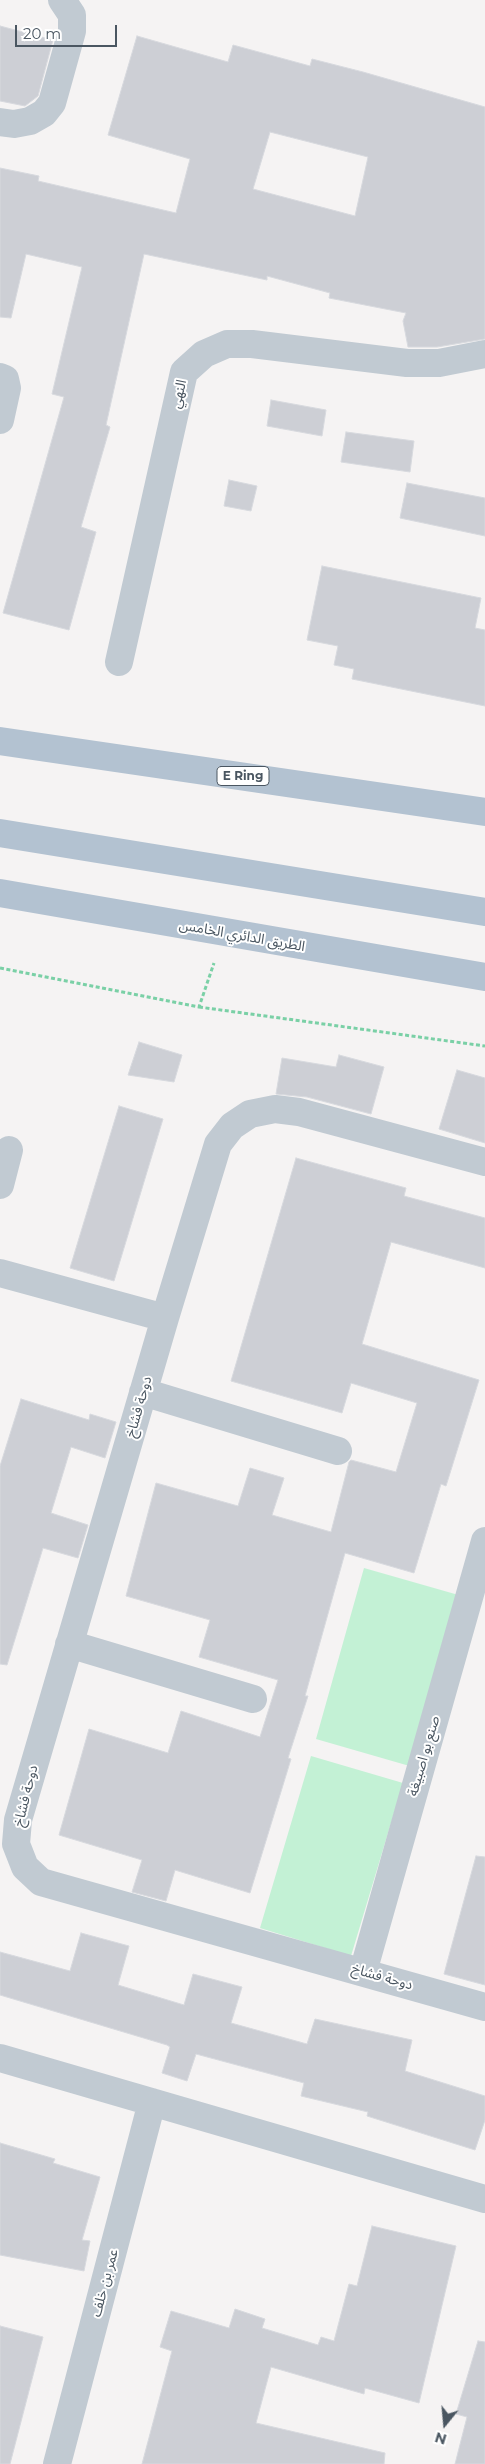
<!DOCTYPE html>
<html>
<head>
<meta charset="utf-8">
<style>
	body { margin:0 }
	#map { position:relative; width:485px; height:2464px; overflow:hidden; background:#f5f3f3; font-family:Montserrat,sans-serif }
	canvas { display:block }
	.north { position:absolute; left:420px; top:2399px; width:50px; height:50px; -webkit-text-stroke:4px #fff; paint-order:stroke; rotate:197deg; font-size:14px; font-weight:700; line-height:20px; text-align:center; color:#4a5661 }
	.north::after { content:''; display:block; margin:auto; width:18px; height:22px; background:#4a5661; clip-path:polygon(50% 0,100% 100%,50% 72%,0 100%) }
	.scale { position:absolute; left:15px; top:25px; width:102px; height:22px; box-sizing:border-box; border:2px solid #4a5661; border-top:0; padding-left:6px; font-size:15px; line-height:18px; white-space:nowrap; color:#4a5661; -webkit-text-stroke:4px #fff; paint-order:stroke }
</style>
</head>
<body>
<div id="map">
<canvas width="485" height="2464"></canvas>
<div class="north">N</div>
<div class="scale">20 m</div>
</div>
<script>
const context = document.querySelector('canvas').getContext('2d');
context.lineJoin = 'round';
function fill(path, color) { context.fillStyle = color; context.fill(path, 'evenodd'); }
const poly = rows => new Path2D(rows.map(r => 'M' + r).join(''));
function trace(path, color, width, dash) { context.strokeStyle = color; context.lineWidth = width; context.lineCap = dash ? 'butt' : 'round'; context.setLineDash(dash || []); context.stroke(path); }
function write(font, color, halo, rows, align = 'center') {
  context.font = font + ' Montserrat,"Noto Sans Arabic",sans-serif'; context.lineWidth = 4; context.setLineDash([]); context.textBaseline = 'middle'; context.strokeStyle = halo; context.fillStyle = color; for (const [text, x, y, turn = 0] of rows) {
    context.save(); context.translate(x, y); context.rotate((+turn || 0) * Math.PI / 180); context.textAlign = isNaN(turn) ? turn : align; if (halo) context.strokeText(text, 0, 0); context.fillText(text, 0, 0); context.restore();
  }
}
fill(poly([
	[364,1568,462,1596,413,1767,316,1739],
	[311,1756,403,1783,351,1956,260,1928]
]), '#c3f1d5');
const building = poly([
	[0,26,53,40,38,96,25,106,0,101,0,26],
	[137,36,228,62,233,45,310,66,312,59,363,72,485,107,485,339,437,347,408,347,403,321,406,313,329,298,330,293,267,276,267,280,144,254,106,425,110,427,81,527,96,532,69,630,3,613,64,397,52,394,82,267,26,254,11,318,0,317,0,168,39,176,38,181,176,213,190,159,108,135,137,36],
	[270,132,368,157,355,216,253,189,270,132],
	[271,400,326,410,322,436,267,426,271,400],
	[346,432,414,441,410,472,341,462,346,432],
	[229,480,257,486,251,511,224,506,229,480],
	[407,483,485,498,485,536,400,518,407,483],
	[322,566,481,598,475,628,485,630,485,706,352,679,354,669,334,665,338,646,307,640,322,566],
	[139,1042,182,1055,174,1082,128,1075,139,1042],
	[339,1055,384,1067,371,1114,307,1097,276,1094,282,1058,336,1067,339,1055],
	[457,1070,485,1078,485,1143,439,1129,457,1070],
	[119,1106,163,1119,114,1281,70,1268,119,1106],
	[296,1158,406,1188,404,1196,485,1218,485,1268,391,1242,362,1344,479,1380,446,1486,441,1484,414,1573,345,1553,305,1696,308,1696,288,1758,291,1759,250,1893,175,1870,166,1901,132,1892,142,1860,59,1835,89,1729,168,1753,181,1711,260,1737,278,1680,199,1657,210,1620,126,1596,156,1483,238,1506,250,1468,284,1478,272,1515,331,1532,349,1462,351,1460,396,1472,417,1403,351,1383,342,1413,231,1381,296,1158],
	[21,1399,89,1420,90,1414,116,1422,105,1458,71,1447,51,1513,88,1525,78,1558,43,1548,7,1665,0,1664,0,1466,21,1399],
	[476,1856,485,1857,485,1985,444,1974,476,1856],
	[81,1933,129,1946,118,1985,184,2005,193,1974,242,1987,231,2023,307,2044,315,2019,412,2040,405,2071,485,2096,485,2120,475,2150,367,2116,368,2112,301,2096,304,2083,196,2054,187,2081,162,2073,170,2047,167,2045,0,1995,0,1952,70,1971,81,1933],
	[0,2143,55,2159,53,2163,100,2177,82,2240,90,2241,84,2271,0,2255,0,2143],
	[372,2226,456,2246,419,2403,365,2388,364,2394,271,2367,256,2423,385,2453,384,2464,142,2464,172,2351,160,2347,171,2311,229,2328,235,2309,265,2319,262,2328,318,2345,321,2337,334,2341,349,2284,357,2286,372,2226],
	[0,2326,43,2337,10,2464,0,2464,0,2326],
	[478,2341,485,2342,485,2464,455,2464,467,2417,456,2414,478,2341]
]);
fill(building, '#cdcfd5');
trace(building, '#d7d9de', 1);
trace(poly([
	[0,968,199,1007,214,963],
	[199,1007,485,1046]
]), '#7ad0a6', 3, [4, 2.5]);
trace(poly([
	[0,122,14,124,30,121,44,113,52,103,72,31,72,15,62,0],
	[0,377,5,379,7,388,0,420],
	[119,662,184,372,204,354,227,344,252,344,407,363,439,363,485,354],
	[485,1162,299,1112,275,1109,250,1114,232,1126,218,1144,165,1318,18,1820,16,1844,25,1867,41,1882,485,2007],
	[0,1185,9,1150],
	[0,1273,165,1318],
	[143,1392,338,1451],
	[69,1644,253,1699],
	[363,1972,485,1541],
	[0,2058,485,2199],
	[57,2464,152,2102]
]), '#c1cad2', 28);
trace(poly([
	[0,741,485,812],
	[0,833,485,912],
	[0,893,485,977]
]), '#b3c2d1', 28);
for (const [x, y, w] of [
	[243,776,52]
]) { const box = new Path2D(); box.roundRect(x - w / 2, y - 9.5, w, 19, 4); context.fillStyle = '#fff'; context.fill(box); trace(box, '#4a5661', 1); }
write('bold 12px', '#4a5661', null, [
	["E Ring",243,776]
]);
write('14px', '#4a5661', '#fff', [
	["النهي",179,394,-77],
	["الطريق الدائري الخامس",242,936,10],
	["دوحة فشاخ",139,1407,-74],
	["صنع بو اصبيغة",424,1756,-74],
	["دوحة فشاخ",26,1796,-76],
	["دوحة فشاخ",382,1977,16],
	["عمر بن خلف",105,2283,-75]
]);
</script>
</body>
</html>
